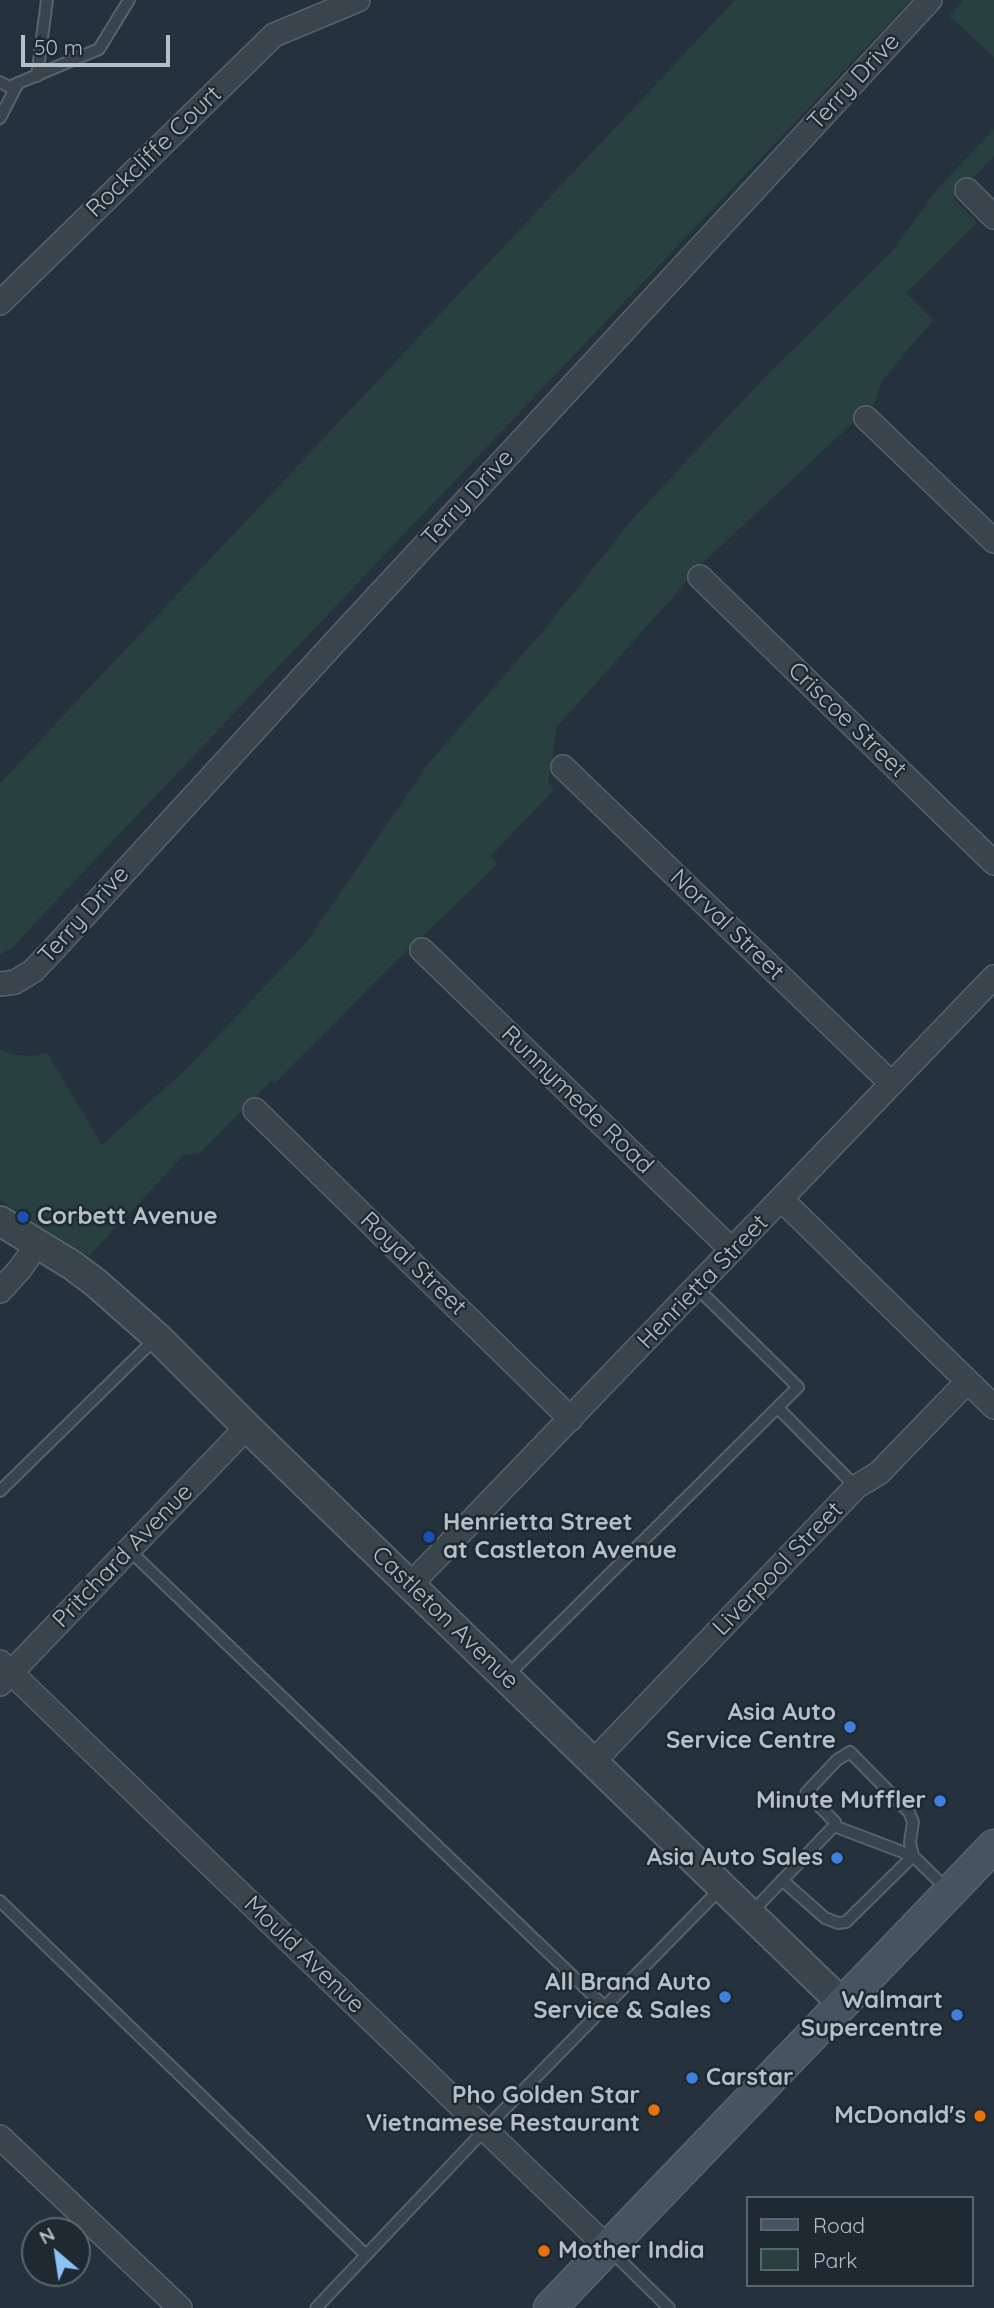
<!DOCTYPE html>
<html>
<head>
<meta charset="utf-8">
<style>
	body { margin:0 }
	#map { position:relative; width:994px; height:2308px; overflow:hidden; background:#25323d; font-family:Quicksand,sans-serif }
	canvas { display:block }
	.legend { position:absolute; left:746px; top:2196px; width:228px; height:91px; box-sizing:border-box; background:#1e2932; border:2px solid #5a656e; margin:0; padding:9px 12px; list-style:none; font-size:21px; color:#b5bfc8 }
	.legend li { display:flex; align-items:center; gap:14px; height:35px }
	.legend b { width:35px; border:2px solid #5a656e }
	.north { position:absolute; left:21px; top:2217px; width:70px; height:70px; box-sizing:border-box; background:#1e2932; border:2px solid #5a656e; border-radius:50%; rotate:331deg; font-size:19px; font-weight:700; line-height:28px; text-align:center; color:#b5bfc8 }
	.north::after { content:''; display:block; margin:auto; width:24px; height:32px; background:#8dc2f5; clip-path:polygon(50% 0,100% 100%,50% 72%,0 100%) }
	.scale { position:absolute; left:21px; top:35px; width:149px; height:32px; box-sizing:border-box; border:4px solid #b5bfc8; border-top:0; padding-left:9px; font-size:21px; line-height:24px; white-space:nowrap; color:#b5bfc8; -webkit-text-stroke:5px #1e2932; paint-order:stroke }
</style>
</head>
<body>
<div id="map">
<canvas width="994" height="2308"></canvas>
<ul class="legend">
<li><b style="height:9px;background:#475360"></b>Road</li>
<li><b style="height:19px;background:#28403f"></b>Park</li>
</ul>
<div class="north">N</div>
<div class="scale">50 m</div>
</div>
<script>
const context = document.querySelector('canvas').getContext('2d');
context.lineJoin = 'round';
function fill(path, color) { context.fillStyle = color; context.fill(path, 'evenodd'); }
const poly = rows => new Path2D(rows.map(r => 'M' + r).join(''));
function trace(path, color, width, dash) { context.strokeStyle = color; context.lineWidth = width; context.lineCap = dash ? 'butt' : 'round'; context.setLineDash(dash || []); context.stroke(path); }
function write(font, color, halo, rows, align = 'center') {
  context.font = font + ' Quicksand,sans-serif'; context.lineWidth = 5; context.setLineDash([]); context.textBaseline = 'middle'; context.strokeStyle = halo; context.fillStyle = color; for (const [text, x, y, turn = 0] of rows) {
    context.save(); context.translate(x, y); context.rotate((+turn || 0) * Math.PI / 180); context.textAlign = isNaN(turn) ? turn : align; if (halo) context.strokeText(text, 0, 0); context.fillText(text, 0, 0); context.restore();
  }
}
fill(poly([
	[735,0,911,0,35,923,12,948,0,954,0,783],
	[963,0,994,0,994,57,949,16],
	[994,129,994,156,953,199,977,222,906,293,933,320,882,381,874,403,705,561,557,727,548,784,554,790,491,856,498,864,393,964,275,1083,272,1080,200,1153,184,1155,89,1256,0,1201,0,1049,11,1054,29,1056,47,1053,102,1145,186,1069,306,943,428,764,547,626,635,516,764,378,893,250,938,188]
]), '#28403f');
const service = poly([
	[37,76,47,0],
	[0,82,9,87,99,49,129,0],
	[0,118,18,83],
	[778,1408,856,1487],
	[0,1491,155,1339],
	[129,1550,606,2008],
	[506,1677,798,1387,696,1287],
	[782,1880,825,1918,838,1923,846,1922,913,1856,834,1826],
	[0,1901,366,2255],
	[751,1913,834,1826,835,1822,806,1793,837,1760,850,1752,909,1812,913,1822,910,1842,913,1856,948,1890],
	[611,2251,669,2308],
	[316,2308,495,2119,722,1887]
]);
const minor = poly([
	[967,190,994,217],
	[0,303,274,35,358,0],
	[866,418,994,541],
	[700,577,994,863],
	[563,767,891,1083],
	[422,950,732,1250],
	[0,984,15,982,33,971,53,950,336,641,930,0],
	[255,1110,571,1419],
	[782,1200,994,1407],
	[0,1291,20,1269,37,1245],
	[410,1585,994,977],
	[0,1662,608,2248],
	[0,1684,247,1427],
	[593,1762,856,1487,879,1473,967,1382],
	[0,2137,180,2308]
]);
const tertiary = poly([
	[0,1221,72,1265,96,1283,157,1337,247,1427,843,2004]
]);
const secondary = poly([
	[550,2308,994,1846]
]);
trace(service, '#57626b', 14);
trace(minor, '#57626b', 26);
trace(tertiary, '#57626b', 32);
trace(secondary, '#57626b', 35);
trace(service, '#39444d', 10);
trace(minor, '#39444d', 23);
trace(tertiary, '#39444d', 28);
trace(secondary, '#475360', 32);
for (const [x, y, r, color] of [
	[23,1217,7,"#1a4fb4"],
	[429,1537,7,"#1a4fb4"],
	[850,1727,7,"#3f7fe0"],
	[940,1801,7,"#3f7fe0"],
	[837,1858,7,"#3f7fe0"],
	[725,1997,7,"#3f7fe0"],
	[957,2015,7,"#3f7fe0"],
	[692,2078,7,"#3f7fe0"],
	[654,2110,7,"#e8710a"],
	[980,2116,7,"#e8710a"],
	[544,2251,7,"#e8710a"]
]) { const dot = new Path2D(); dot.arc(x, y, r, 0, 2 * Math.PI); context.fillStyle = color; context.fill(dot); trace(dot, '#1e2932', 2.5); }
write('24px', '#b5bfc8', '#1e2932', [
	["Terry Drive",854,82,-47],
	["Rockcliffe Court",154,152,-44],
	["Terry Drive",468,498,-47],
	["Criscoe Street",847,720,44],
	["Terry Drive",84,915,-48],
	["Norval Street",727,925,44],
	["Runnymede Road",577,1100,44],
	["Royal Street",413,1264,44],
	["Henrietta Street",703,1282,-46],
	["Pritchard Avenue",123,1556,-46],
	["Liverpool Street",778,1569,-46],
	["Castleton Avenue",445,1618,44],
	["Mould Avenue",304,1955,44]
]);
write('bold 24px', '#b5bfc8', '#1e2932', [
	["Corbett Avenue",37,1217,"left"],
	["Henrietta Street",443,1523,"left"],
	["at Castleton Avenue",443,1551,"left"],
	["Asia Auto",836,1713],
	["Service Centre",836,1741],
	["Minute Muffler",926,1801],
	["Asia Auto Sales",823,1858],
	["All Brand Auto",711,1983],
	["Service & Sales",711,2011],
	["Walmart",943,2001],
	["Supercentre",943,2029],
	["Carstar",706,2078,"left"],
	["Pho Golden Star",640,2096],
	["Vietnamese Restaurant",640,2124],
	["McDonald's",966,2116],
	["Mother India",558,2251,"left"]
], 'right');
</script>
</body>
</html>
